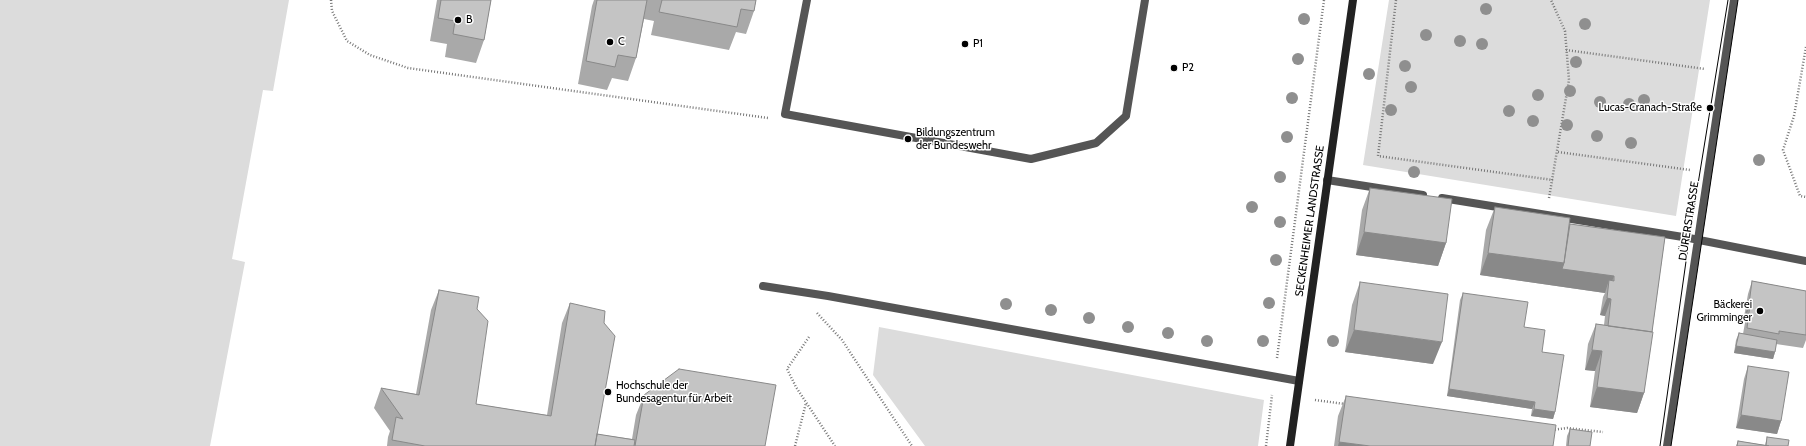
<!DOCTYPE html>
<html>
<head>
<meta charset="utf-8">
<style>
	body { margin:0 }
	canvas { display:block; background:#fff }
</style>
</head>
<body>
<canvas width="1806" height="446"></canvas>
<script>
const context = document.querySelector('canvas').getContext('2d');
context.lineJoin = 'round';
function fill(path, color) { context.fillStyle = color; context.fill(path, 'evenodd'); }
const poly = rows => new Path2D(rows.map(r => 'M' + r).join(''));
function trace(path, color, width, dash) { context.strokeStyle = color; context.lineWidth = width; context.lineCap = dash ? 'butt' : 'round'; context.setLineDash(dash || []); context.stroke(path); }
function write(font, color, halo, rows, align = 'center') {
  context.font = font + ' Cabin,sans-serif'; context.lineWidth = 3; context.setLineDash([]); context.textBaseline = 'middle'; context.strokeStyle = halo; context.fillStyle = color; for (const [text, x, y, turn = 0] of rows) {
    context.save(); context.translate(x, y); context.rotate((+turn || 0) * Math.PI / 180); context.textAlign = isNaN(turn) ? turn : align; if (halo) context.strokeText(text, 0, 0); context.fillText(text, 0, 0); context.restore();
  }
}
fill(poly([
	[0,0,289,0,273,91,263,90,232,259,245,262,210,446,0,446],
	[1389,0,1710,0,1676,216,1363,165],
	[879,327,1264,400,1258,446,925,446,873,375]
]), '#dcdcdc');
trace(poly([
	[331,0,332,11,347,41,370,55,408,68,768,118],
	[1396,0,1378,156,1553,180],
	[1806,47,1794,116,1783,150,1800,196,1806,197],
	[1566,50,1705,69],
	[1558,152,1690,170],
	[1549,198,1569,80,1565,31,1551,0],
	[817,313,842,340,912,446],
	[809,337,787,369,796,387,835,446],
	[1277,358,1324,0],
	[1315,400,1345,404],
	[1552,430,1567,428,1603,432],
	[795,446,806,403],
	[1266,446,1272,395]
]), '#777', 2.5, [1, 2]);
trace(poly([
	[807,0,785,114,1031,159,1096,143,1126,116,1145,0],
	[763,286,828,296,1299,381]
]), '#555', 8);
trace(poly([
	[1327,180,1423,195],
	[1442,198,1689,238,1806,261],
	[1667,446,1734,0]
]), '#555', 8);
trace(poly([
	[1290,446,1353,0]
]), '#222', 8);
trace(poly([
	[1660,446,1690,233,1728,0],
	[1671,446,1738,0]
]), '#000', 1);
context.fillStyle = '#8f8f8f';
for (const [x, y] of [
	[1486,9],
	[1304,19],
	[1585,24],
	[1426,35],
	[1460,41],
	[1482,44],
	[1298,59],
	[1576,62],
	[1405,66],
	[1369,74],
	[1411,87],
	[1570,91],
	[1538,95],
	[1292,98],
	[1644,100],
	[1600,102],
	[1629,104],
	[1391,110],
	[1509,111],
	[1533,121],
	[1567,125],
	[1597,136],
	[1287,137],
	[1631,143],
	[1759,160],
	[1414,172],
	[1280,177],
	[1252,207],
	[1280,222],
	[1276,260],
	[1269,303],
	[1006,304],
	[1051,310],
	[1089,318],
	[1128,327],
	[1168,333],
	[1207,341],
	[1263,341],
	[1333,341]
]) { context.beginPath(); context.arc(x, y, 6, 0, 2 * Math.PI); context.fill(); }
fill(poly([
	[437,0,491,0,484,40,476,63,445,57,447,44,430,41],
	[594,0,756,0,754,11,746,34,736,32,729,50,651,35,654,21,644,19,636,58,628,81,612,78,607,90,578,84,592,6],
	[1370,188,1446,243,1438,266,1356,255,1362,210],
	[1495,207,1570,224,1665,237,1652,332,1644,393,1637,413,1590,407,1595,371,1585,370,1588,344,1596,324,1604,325,1605,316,1600,315,1603,297,1605,293,1480,275,1486,230],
	[1752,281,1806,291,1806,340,1803,348,1776,344,1775,352,1773,359,1734,353,1736,340,1739,333,1743,334,1746,317,1744,317,1748,294],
	[1360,282,1433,364,1345,352,1352,305],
	[439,290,477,309,476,404,547,415,562,323,570,303,604,323,597,434,632,439,636,415,644,395,765,446,387,446,388,437,390,431,374,408,381,388,416,394,431,310],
	[1463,293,1524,327,1542,352,1555,412,1553,419,1531,416,1532,409,1447,396,1460,300],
	[1748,366,1781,421,1777,434,1736,428,1744,379],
	[1346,396,1553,446,1334,446,1338,416],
	[1570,429,1590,446,1566,446,1567,436],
	[1767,437,1788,446,1736,446,1738,441,1765,445]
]), '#a9a9a9');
fill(poly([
	[1364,232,1446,243,1438,266,1356,255],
	[1488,253,1564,263,1614,276,1608,293,1609,280,1605,293,1480,275],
	[1607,298,1611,299,1605,316,1600,315],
	[1749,304,1750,305,1746,317,1744,317],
	[1354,330,1442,342,1433,364,1345,352],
	[1736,346,1775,352,1773,359,1734,353],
	[1592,350,1602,351,1595,371,1585,370],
	[1597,387,1644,393,1637,413,1590,407],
	[1449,389,1535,402,1532,409,1447,396],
	[1534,409,1555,412,1553,419,1531,416],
	[1741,415,1781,421,1777,434,1736,428],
	[1339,442,1370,446,1338,446]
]), '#898989');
const building = poly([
	[441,0,491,0,484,40,453,34,455,21,438,18,441,0],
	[597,0,647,0,636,58,618,55,615,67,586,61,597,0],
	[662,0,756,0,754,11,741,9,737,27,659,12,662,0],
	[1370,188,1452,199,1446,243,1364,232,1370,188],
	[1495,207,1570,218,1564,263,1488,253,1495,207],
	[1570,224,1665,237,1652,332,1608,326,1611,299,1607,298,1609,280,1614,281,1614,276,1562,269,1564,263,1570,224],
	[1752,281,1806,291,1806,335,1779,331,1779,334,1747,328,1750,305,1749,304,1752,281],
	[1360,282,1448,294,1442,342,1354,330,1360,282],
	[439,290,479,297,477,309,488,321,476,404,551,416,570,303,605,311,604,323,615,336,595,446,425,446,392,440,396,417,403,419,381,388,419,395,439,290],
	[1463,293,1528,302,1524,327,1545,330,1542,352,1564,355,1555,412,1534,409,1535,402,1449,389,1463,293],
	[1596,324,1653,332,1644,393,1597,387,1602,351,1592,350,1596,324],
	[1739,333,1777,340,1775,352,1736,346,1739,333],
	[1748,366,1789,372,1781,421,1741,415,1748,366],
	[679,369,776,385,765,446,635,446,644,395,679,369],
	[1346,396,1556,425,1553,446,1370,446,1339,442,1346,396],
	[1570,429,1592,432,1590,446,1568,446,1570,429],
	[597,434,635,440,634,446,595,446,597,434],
	[1767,437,1789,440,1788,446,1766,446,1767,437],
	[1738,441,1769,446,1737,446,1738,441]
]);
fill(building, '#c4c4c4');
trace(building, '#898989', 1);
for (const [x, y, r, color] of [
	[458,20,4,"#000"],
	[610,42,4,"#000"],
	[965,44,4,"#000"],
	[1174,68,4,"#000"],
	[1710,108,4,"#000"],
	[908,139,4,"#000"],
	[1760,311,4,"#000"],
	[608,392,4,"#000"]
]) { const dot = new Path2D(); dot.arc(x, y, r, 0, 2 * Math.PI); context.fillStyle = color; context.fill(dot); trace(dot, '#fff', 1.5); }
write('11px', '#000', '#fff', [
	["B",466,20],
	["C",618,42],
	["P1",973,44],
	["P2",1182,68],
	["Lucas-Cranach-Straße",1702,108,"right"],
	["Bildungszentrum",916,133],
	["der Bundeswehr",916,146],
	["Bäckerei",1752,305,"right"],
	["Grimminger",1752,318,"right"],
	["Hochschule der",616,386],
	["Bundesagentur für Arbeit",616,399]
], 'left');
write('11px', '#000', '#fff', [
	["SECKENHEIMER LANDSTRASSE",1310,221,-82],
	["DÜRERSTRASSE",1689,221,-81]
]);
</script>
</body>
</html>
